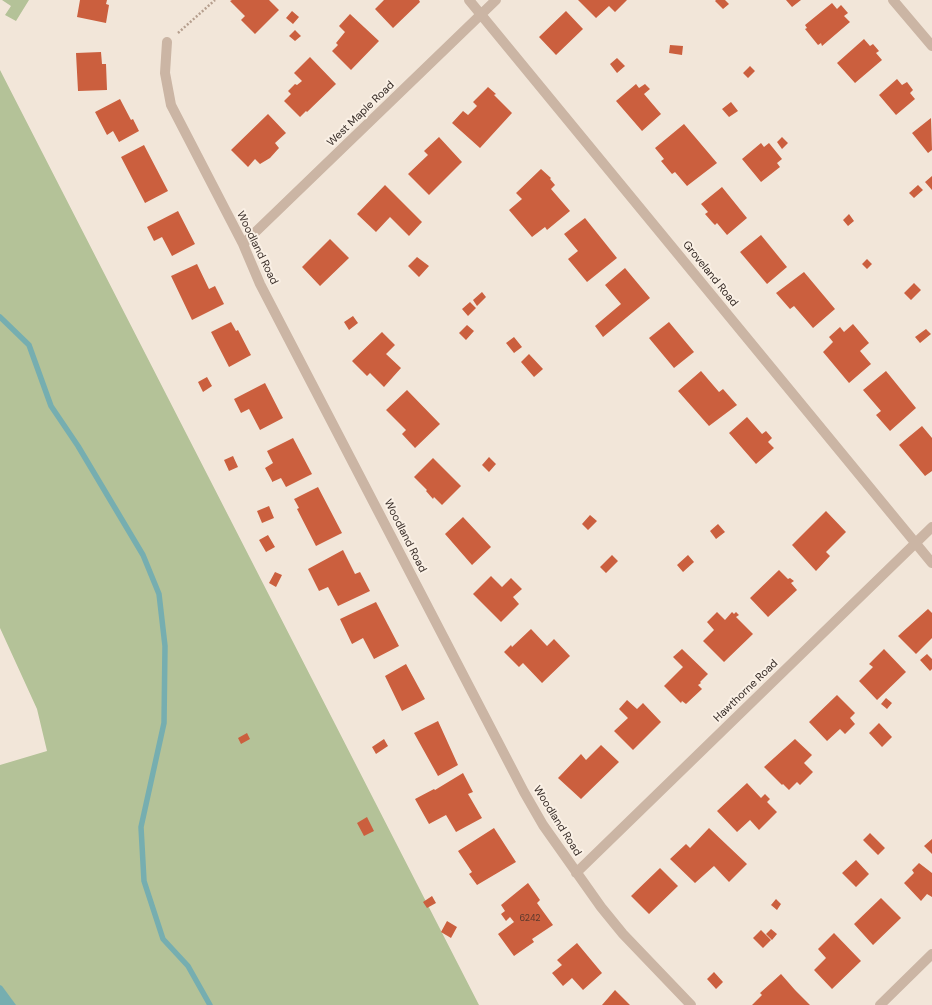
<!DOCTYPE html>
<html>
<head>
<meta charset="utf-8">
<style>
	body { margin:0 }
	canvas { display:block; background:#f2e6d9 }
</style>
</head>
<body>
<canvas width="932" height="1005"></canvas>
<script>
const context = document.querySelector('canvas').getContext('2d');
context.lineJoin = 'round';
function fill(path, color) { context.fillStyle = color; context.fill(path, 'evenodd'); }
const poly = rows => new Path2D(rows.map(r => 'M' + r).join(''));
function trace(path, color, width, dash) { context.strokeStyle = color; context.lineWidth = width; context.lineCap = dash ? 'butt' : 'round'; context.setLineDash(dash || []); context.stroke(path); }
function write(font, color, halo, rows, align = 'center') {
  context.font = font + ' "DM Sans",sans-serif'; context.lineWidth = 4; context.setLineDash([]); context.textBaseline = 'middle'; context.strokeStyle = halo; context.fillStyle = color; for (const [text, x, y, turn = 0] of rows) {
    context.save(); context.translate(x, y); context.rotate((+turn || 0) * Math.PI / 180); context.textAlign = isNaN(turn) ? turn : align; if (halo) context.strokeText(text, 0, 0); context.fillText(text, 0, 0); context.restore();
  }
}
fill(poly([
	[2,0,29,0,16,21,5,15,11,6],
	[0,70,479,1005,0,1005,0,765,47,751,37,709,0,628]
]), '#b4c298');
fill(poly([
	[0,985,2,986,16,1005,0,1005]
]), '#76aeb0');
trace(poly([
	[0,317,29,345,51,406,78,446,143,555,159,594,165,646,164,723,141,827,144,881,163,939,188,966,210,1005]
]), '#76aeb0', 5.5);
fill(poly([
	[80,0,107,0,106,4,109,5,106,23,77,17],
	[232,0,269,0,279,10,255,34,241,20,245,16,230,1],
	[384,0,419,0,420,2,393,28,375,9],
	[578,0,627,0,615,12,609,6,596,18],
	[716,0,725,0,729,4,723,9,715,1],
	[786,0,801,0,792,7],
	[832,3,837,9,841,5,848,13,844,16,850,22,822,46,821,43,818,45,805,29,807,28,805,25],
	[292,11,299,17,293,24,286,18],
	[566,11,583,29,556,55,539,37],
	[350,14,379,41,351,70,332,51,338,45,336,43,345,32,339,26],
	[295,30,301,36,295,41,289,36],
	[864,39,870,46,873,44,879,51,876,53,882,60,855,83,837,63],
	[670,45,683,46,682,55,669,53],
	[101,52,102,64,106,64,107,90,78,91,76,53],
	[310,57,336,84,307,112,306,111,300,117,284,101,291,94,288,91,295,84,297,85,302,81,294,73],
	[617,58,625,66,617,73,610,64],
	[750,66,755,71,748,78,743,73],
	[897,79,902,85,907,82,913,90,910,93,915,99,896,115,879,95],
	[636,84,639,88,645,84,650,89,644,94,661,114,642,131,616,101],
	[488,87,496,94,494,95,512,113,480,148,452,123,463,111,468,115,477,106,473,102],
	[120,99,131,120,133,119,139,131,119,142,113,131,107,135,95,112],
	[731,102,738,111,729,117,722,109],
	[268,114,286,133,275,143,279,148,270,158,260,164,255,159,248,167,231,150],
	[931,118,932,150,928,153,912,133],
	[684,124,717,163,687,186,675,172,672,174,661,161,664,159,655,148],
	[439,137,462,162,429,195,408,174,428,155,424,151],
	[782,137,788,143,782,149,777,142],
	[761,143,764,147,769,143,782,159,777,163,780,167,761,182,742,159],
	[144,145,168,191,145,203,121,157],
	[541,169,551,178,550,179,555,185,551,189,570,211,547,230,545,227,532,237,509,210,522,199,516,193],
	[932,176,932,190,925,182],
	[385,185,422,222,409,236,390,217,376,232,357,214],
	[918,185,923,190,914,198,909,193],
	[722,187,747,218,727,235,717,223,715,225,712,222,705,214,708,212,701,204],
	[178,211,195,244,172,256,162,237,154,241,147,227],
	[849,214,854,221,848,226,843,220],
	[585,218,617,258,587,282,568,259,578,251,564,234],
	[761,235,787,267,767,284,740,252],
	[330,239,349,258,320,286,302,267],
	[417,257,429,266,419,277,408,266],
	[867,259,872,264,867,269,862,264],
	[197,264,209,289,215,286,224,304,192,320,171,276],
	[625,268,650,298,603,337,595,326,621,304,605,285],
	[804,272,835,309,813,328,794,306,790,309,776,293],
	[914,283,921,290,911,300,904,293],
	[482,292,486,297,477,306,473,300],
	[470,302,476,308,468,316,462,309],
	[353,316,358,323,349,330,344,322],
	[231,322,236,331,238,330,251,355,229,367,211,332],
	[669,322,694,352,674,368,649,338],
	[853,324,869,343,860,351,871,364,849,383,823,352,833,342,829,337,840,327,844,332],
	[467,325,474,331,466,340,459,333],
	[926,329,931,334,920,343,915,337],
	[382,332,395,345,386,354,401,368,384,387,370,373,367,376,352,361],
	[514,337,522,347,514,353,506,343],
	[529,354,543,369,534,377,521,362],
	[701,371,719,392,723,389,737,405,709,426,678,391],
	[886,371,916,408,890,431,876,415,881,411,863,390],
	[207,377,212,386,203,392,198,382],
	[265,383,283,418,260,430,249,409,241,413,234,399],
	[407,390,440,424,415,448,402,434,406,430,386,410],
	[747,417,762,434,766,431,772,438,768,442,774,448,756,464,729,433],
	[922,426,932,438,932,471,925,476,899,445],
	[293,438,312,474,286,487,281,478,272,482,272,481,265,468,273,463,267,451],
	[233,456,238,467,229,471,224,460],
	[489,457,496,464,489,472,482,465],
	[433,458,461,486,442,505,434,497,433,499,426,491,427,490,414,477],
	[318,487,342,533,316,546,297,509,299,508,294,499],
	[269,506,274,518,262,523,257,511],
	[826,511,846,532,826,552,830,556,816,571,792,545],
	[590,515,597,521,588,530,582,524],
	[463,517,491,547,472,565,445,534],
	[718,524,725,532,716,539,710,531],
	[268,535,275,547,266,552,259,540],
	[343,550,355,574,360,572,370,591,338,606,328,587,319,591,308,569],
	[612,555,618,561,606,573,600,567],
	[688,555,694,562,683,572,677,565],
	[779,570,788,579,790,578,794,581,791,583,797,590,768,617,750,598],
	[275,572,282,575,276,587,269,583],
	[491,576,502,587,511,578,522,589,513,597,519,604,501,622,473,594],
	[376,602,399,646,374,659,363,638,352,644,340,619],
	[928,609,932,613,932,638,916,654,898,636],
	[717,612,725,620,732,612,734,614,736,612,739,615,736,617,753,634,724,662,703,641,714,630,707,622],
	[531,629,547,646,554,639,570,656,542,683,523,663,519,667,504,652,511,645,512,647],
	[682,649,708,674,700,682,701,683,698,685,702,689,686,704,682,701,681,703,664,686,683,667,673,657],
	[884,649,906,672,877,700,859,681,873,667,869,664],
	[927,654,932,659,932,669,930,671,920,660],
	[406,664,425,699,402,711,385,676],
	[837,695,855,713,850,718,855,724,845,734,840,729,827,741,809,722],
	[886,698,892,703,887,709,881,704],
	[627,700,637,709,643,703,661,722,633,750,614,731,628,718,619,709],
	[438,721,458,765,438,776,414,733],
	[879,723,892,737,882,747,869,733],
	[247,733,250,739,241,744,238,738],
	[384,739,388,746,376,754,372,747],
	[795,739,812,755,804,763,813,772,800,785,797,782,789,790,783,784,782,785,764,767],
	[601,745,619,762,581,799,558,778,581,754,586,760],
	[463,773,473,792,468,794,482,818,456,832,446,815,429,824,415,799,434,789,435,790],
	[747,783,761,798,765,794,770,799,767,802,777,812,759,830,750,820,737,832,717,811],
	[367,817,374,831,364,836,357,823],
	[494,828,516,862,477,885,469,874,472,872,458,851],
	[709,828,747,864,729,882,714,866,695,883,670,859,686,844,690,848],
	[870,833,885,848,878,855,863,840],
	[932,839,932,854,924,846],
	[856,860,869,874,856,887,842,873],
	[919,863,932,873,932,897,927,894,921,901,904,883,914,873,912,870],
	[660,868,678,886,649,914,631,896],
	[528,883,540,900,537,903,553,925,532,939,534,942,514,956,498,934,514,922,510,917,506,921,501,914,505,911,501,905],
	[432,896,436,903,427,908,423,902],
	[881,898,901,918,873,945,854,924],
	[776,899,781,904,777,910,771,905],
	[447,921,457,927,451,938,441,932],
	[771,929,777,934,772,940,766,934],
	[761,930,771,940,763,948,753,938],
	[834,933,861,961,832,989,814,970,826,958,818,949],
	[577,943,602,973,583,990,572,978,563,986,552,973,562,965,557,960],
	[714,972,723,982,716,989,707,979],
	[781,974,795,990,810,1005,752,1005,762,995,760,993],
	[615,990,630,1005,602,1005]
]), '#cb5f3e');
trace(poly([
	[178,33,215,0]
]), '#b69f8e', 2.5, [2, 2]);
trace(poly([
	[469,0,932,563],
	[893,0,932,46],
	[167,42,165,73,171,105,243,244,260,284,524,792,543,825,601,907,623,934,691,1005],
	[243,244,496,0],
	[576,873,932,527],
	[880,1005,932,954]
]), '#cbb5a4', 10);
write('9px', '#5b382c', null, [
	["6242",530,919]
]);
write('11px', '#362b26', '#faf0e5', [
	["West Maple Road",361,114,-44],
	["Woodland Road",257,248,64],
	["Groveland Road",710,274,51],
	["Woodland Road",405,536,63],
	["Hawthorne Road",746,691,-44],
	["Woodland Road",557,821,58]
]);
</script>
</body>
</html>
